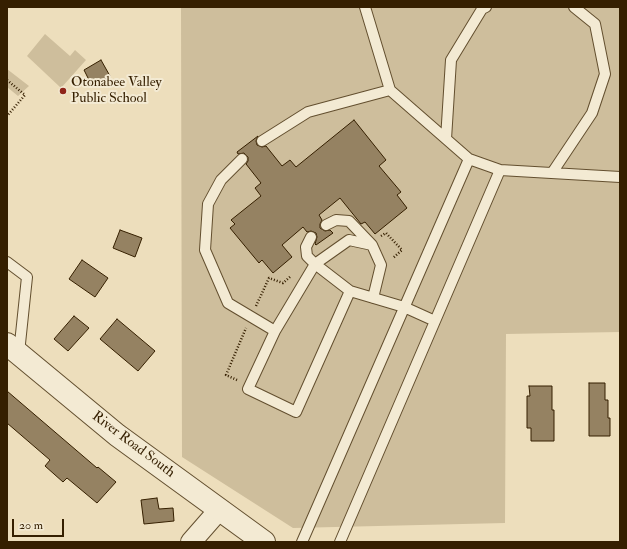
<!DOCTYPE html>
<html>
<head>
<meta charset="utf-8">
<style>
	body { margin:0 }
	#map { position:relative; width:627px; height:549px; overflow:hidden; background:#eddebc; font-family:"IM FELL Double Pica",serif }
	canvas { display:block }
	.frame { position:absolute; inset:0; border:8px solid #351f00; pointer-events:none }
	.scale { position:absolute; left:12px; top:519px; width:52px; height:18px; box-sizing:border-box; border:2px solid #351f00; border-top:0; padding-left:5px; font-size:12px; line-height:14px; white-space:nowrap; color:#351f00; -webkit-text-stroke:3px #f3ead3; paint-order:stroke }
</style>
</head>
<body>
<div id="map">
<canvas width="627" height="549"></canvas>
<div class="frame"></div>
<div class="scale">20 m</div>
</div>
<script>
const context = document.querySelector('canvas').getContext('2d');
context.lineJoin = 'round';
function fill(path, color) { context.fillStyle = color; context.fill(path, 'evenodd'); }
const poly = rows => new Path2D(rows.map(r => 'M' + r).join(''));
function trace(path, color, width, dash) { context.strokeStyle = color; context.lineWidth = width; context.lineCap = dash ? 'butt' : 'round'; context.setLineDash(dash || []); context.stroke(path); }
function write(font, color, halo, rows, align = 'center') {
  context.font = font + ' "IM FELL Double Pica",serif'; context.lineWidth = 4; context.setLineDash([]); context.textBaseline = 'middle'; context.strokeStyle = halo; context.fillStyle = color; for (const [text, x, y, turn = 0] of rows) {
    context.save(); context.translate(x, y); context.rotate((+turn || 0) * Math.PI / 180); context.textAlign = isNaN(turn) ? turn : align; if (halo) context.strokeText(text, 0, 0); context.fillText(text, 0, 0); context.restore();
  }
}
fill(poly([
	[181,7,620,7,620,332,506,334,505,523,293,528,182,457],
	[45,34,70,56,75,50,86,60,61,88,27,56],
	[7,69,29,86,18,96,7,87]
]), '#cebe9c');
const building = poly([
	[101,60,110,76,92,86,84,70,101,60],
	[354,120,386,160,379,166,401,192,397,195,407,208,375,234,365,222,361,224,340,198,319,215,322,220,320,224,320,228,325,231,330,230,333,233,316,245,315,244,317,237,316,233,311,231,307,232,303,227,282,245,292,257,273,273,262,260,259,263,230,228,235,224,231,220,261,196,255,188,261,183,246,164,248,161,248,157,244,153,238,154,237,152,258,136,256,141,257,145,262,147,266,146,282,166,290,160,296,167,354,120],
	[120,230,142,238,135,257,113,248,120,230],
	[82,260,108,278,95,297,69,279,82,260],
	[74,316,89,328,68,351,54,339,74,316],
	[117,319,155,351,138,371,100,339,117,319],
	[589,383,605,383,605,400,608,400,608,418,610,418,610,436,589,436,589,383],
	[529,386,552,386,552,410,554,410,554,441,531,441,531,428,527,428,527,396,530,396,529,386],
	[7,391,97,468,98,467,116,482,97,503,67,478,63,482,45,466,50,460,7,423,7,391],
	[157,498,159,509,173,508,174,521,144,524,141,500,157,498]
]);
fill(building, '#958262');
trace(building, '#351f00', 1);
const service = poly([
	[365,7,390,90,469,159,500,170,620,177],
	[446,139,451,60,482,9,486,7],
	[262,141,308,112,390,90],
	[242,159,221,180,208,204,205,250,228,303,275,331],
	[552,173,592,113,605,74,595,24,574,7],
	[326,225,336,220,349,221,372,245],
	[311,237,306,247,307,256,315,264,349,240,372,245,381,265,373,298],
	[7,262,27,277,19,353],
	[350,291,296,412,248,389,275,331,315,264,350,291,404,307,435,321],
	[302,542,469,159],
	[340,542,500,170]
]);
const minor = poly([
	[191,542,219,510]
]);
const tertiary = poly([
	[7,344,117,435,264,542]
]);
trace(service, '#634f2f', 12);
trace(minor, '#634f2f', 22);
trace(tertiary, '#634f2f', 24);
trace(poly([
	[7,80,25,95,7,116],
	[381,236,386,233,402,250,393,258],
	[256,306,269,278,283,283,291,276],
	[237,380,226,375,246,328]
]), '#351f00', 2.5, [1, 2]);
trace(service, '#f3ead3', 10);
trace(minor, '#f3ead3', 20);
trace(tertiary, '#f3ead3', 22);
for (const [x, y, r, color] of [
	[63,91,4,"#8f2418"]
]) { const dot = new Path2D(); dot.arc(x, y, r, 0, 2 * Math.PI); context.fillStyle = color; context.fill(dot); trace(dot, '#f3ead3', 1.5); }
write('14px', '#351f00', '#f3ead3', [
	["Otonabee Valley",71,83],
	["Public School",71,99]
], 'left');
write('14px', '#351f00', '#f3ead3', [
	["River Road South",133,445,37]
]);
</script>
</body>
</html>
